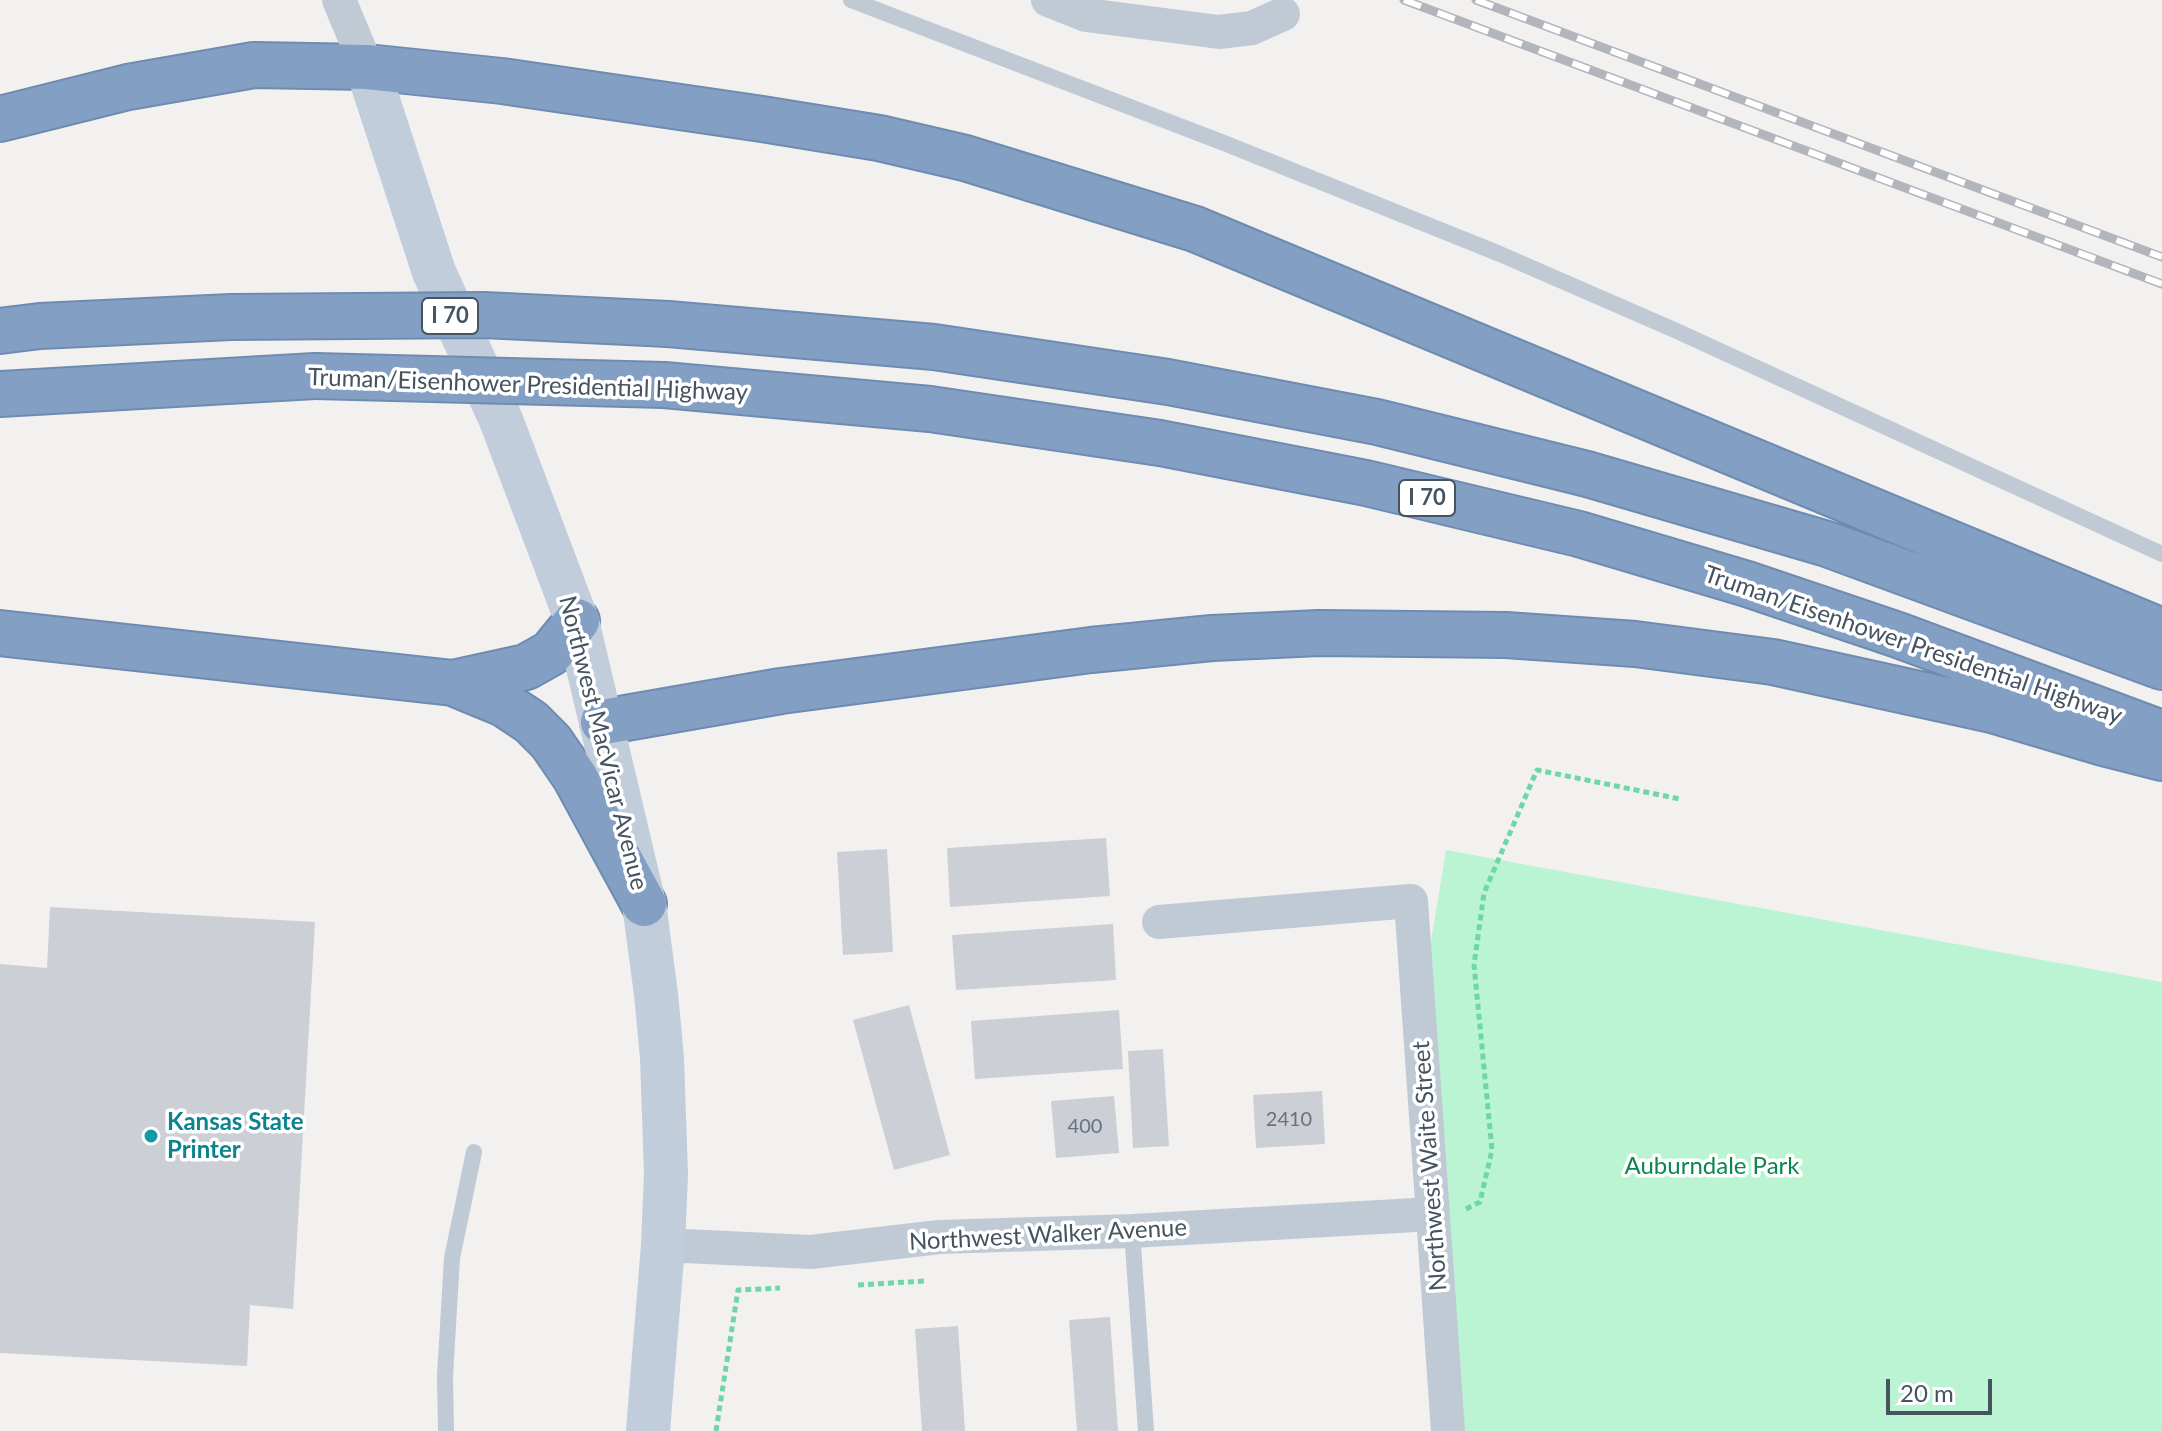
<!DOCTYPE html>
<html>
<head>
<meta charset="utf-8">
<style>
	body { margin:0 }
	#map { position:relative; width:2162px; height:1431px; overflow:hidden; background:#f3f0f0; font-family:Lato,sans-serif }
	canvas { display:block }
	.scale { position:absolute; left:1886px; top:1379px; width:106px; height:36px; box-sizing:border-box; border:4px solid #465360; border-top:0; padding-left:10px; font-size:24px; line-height:28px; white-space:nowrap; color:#465360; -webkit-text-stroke:6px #fff; paint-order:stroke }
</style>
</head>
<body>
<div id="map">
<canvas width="2162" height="1431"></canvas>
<div class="scale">20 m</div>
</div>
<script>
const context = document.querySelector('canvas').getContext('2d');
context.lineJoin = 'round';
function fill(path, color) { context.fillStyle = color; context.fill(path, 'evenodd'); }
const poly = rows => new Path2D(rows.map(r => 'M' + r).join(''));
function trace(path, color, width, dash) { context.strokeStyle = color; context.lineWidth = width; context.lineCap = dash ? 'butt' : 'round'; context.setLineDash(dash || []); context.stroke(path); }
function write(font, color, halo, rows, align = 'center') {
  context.font = font + ' Lato,sans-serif'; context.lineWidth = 7; context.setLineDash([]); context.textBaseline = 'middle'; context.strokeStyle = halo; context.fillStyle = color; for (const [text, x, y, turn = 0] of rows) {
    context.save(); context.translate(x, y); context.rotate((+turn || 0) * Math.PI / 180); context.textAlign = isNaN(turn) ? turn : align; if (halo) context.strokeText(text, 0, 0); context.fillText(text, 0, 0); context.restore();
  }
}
fill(poly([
	[1446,850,2162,982,2162,1431,1461,1431,1428,960]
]), '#bbf4d3');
fill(poly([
	[1106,838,1110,896,950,907,947,848],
	[887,849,893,952,843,955,837,852],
	[50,907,315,922,293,1309,250,1305,247,1366,0,1353,0,964,47,968],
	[1113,924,1116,980,956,990,952,935],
	[909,1005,950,1155,894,1170,853,1020],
	[1119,1010,1123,1069,975,1079,971,1021],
	[1163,1049,1169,1146,1133,1148,1128,1051],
	[1322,1091,1325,1144,1256,1148,1253,1095],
	[1114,1096,1119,1153,1056,1158,1051,1101],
	[1110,1317,1118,1431,1077,1431,1069,1320],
	[958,1326,965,1431,922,1431,915,1329]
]), '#cccfd6');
const highway = poly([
	[0,119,128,87,254,65,367,67,502,81,762,119,879,138,965,158,1195,229,2162,631],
	[668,324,934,347,1168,382,1377,422,1587,474,1827,544,2162,667],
	[0,331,40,326,231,317],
	[664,385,930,409,1160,443,1366,483,1579,534,1747,584,1898,635,2156,731],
	[0,394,315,376],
	[0,633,453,683,504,704,531,722,551,742,575,777,644,904],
	[453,683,526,667,551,653,577,621],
	[603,722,781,691,1091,650,1212,638,1319,633,1506,635,1635,644,1773,662,1992,710,2103,743,2162,758]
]);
trace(highway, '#6e8bb0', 48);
trace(poly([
	[1466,1209,1480,1202,1492,1150,1474,965,1484,893,1537,770,1680,799],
	[858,1285,925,1281],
	[716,1431,738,1290,780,1288]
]), '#6fd7a7', 5, [6, 4]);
trace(poly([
	[851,0,1224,143,1500,254,1679,332,2162,554],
	[1132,1231,1146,1431],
	[446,1431,445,1376,452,1258,474,1152]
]), '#c0cad4', 16);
trace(poly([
	[339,0,367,67],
	[1048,0,1086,15,1219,32,1252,28,1283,14],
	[1159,922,1411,901,1448,1431],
	[663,1245,811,1252,939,1237,1132,1231,1433,1214]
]), '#c0cad4', 34);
trace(poly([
	[367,67,434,272,501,420,577,621,644,904,656,994,662,1058,666,1174,663,1245,648,1431]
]), '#c1cddb', 44);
trace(highway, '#83a0c4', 44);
const rail = poly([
	[1404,0,2162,284],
	[1476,0,2162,257]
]);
trace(rail, '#b2b5bc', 9);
trace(rail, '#fff', 6, [18]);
const highwayBridge = poly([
	[231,317,484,315,668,324],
	[315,376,664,385]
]);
trace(highwayBridge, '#6e8bb0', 48, []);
trace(highwayBridge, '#83a0c4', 44);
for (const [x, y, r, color] of [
	[151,1136,8,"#0f9aa8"]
]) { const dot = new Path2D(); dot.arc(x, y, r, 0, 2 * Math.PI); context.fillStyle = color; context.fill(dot); trace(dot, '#fff', 3); }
write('20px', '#68727e', null, [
	["2410",1289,1120],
	["400",1085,1127]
]);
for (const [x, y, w] of [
	[450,316,56],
	[1427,498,56]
]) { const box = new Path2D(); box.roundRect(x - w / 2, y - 18, w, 36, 6); context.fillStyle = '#fff'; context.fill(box); trace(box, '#465360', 2); }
write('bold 22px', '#465360', null, [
	["I 70",450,316],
	["I 70",1427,498]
]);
write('24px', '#465360', '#fff', [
	["Truman/Eisenhower Presidential Highway",528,385,2],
	["Truman/Eisenhower Presidential Highway",1913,645,19],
	["Northwest MacVicar Avenue",603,743,76],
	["Northwest Waite Street",1430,1166,-94],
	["Northwest Walker Avenue",1048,1235,-3]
]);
write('bold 24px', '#0d838f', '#fff', [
	["Kansas State",167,1122],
	["Printer",167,1150]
], 'left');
write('24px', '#0d864e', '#fff', [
	["Auburndale Park",1712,1166]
]);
</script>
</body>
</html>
